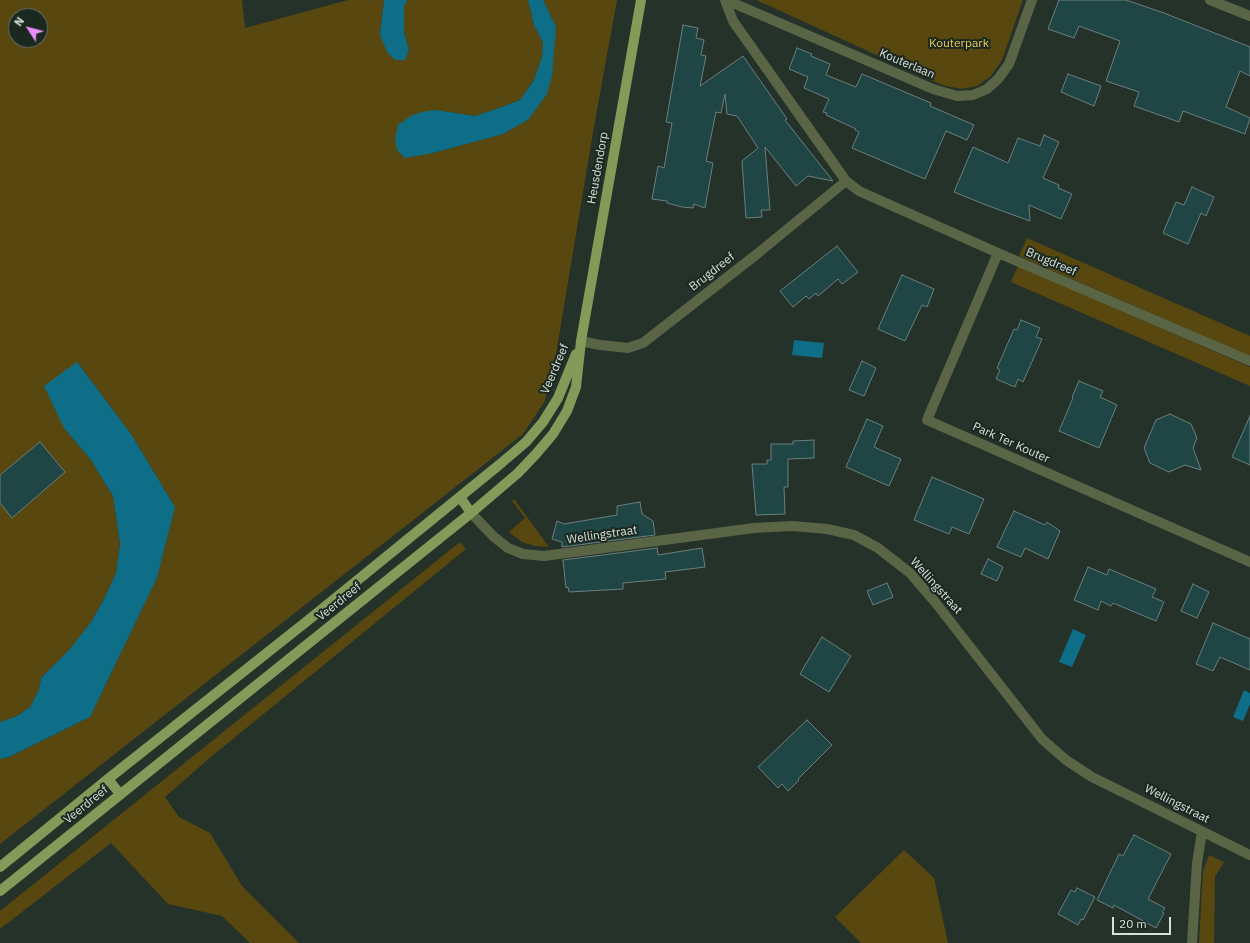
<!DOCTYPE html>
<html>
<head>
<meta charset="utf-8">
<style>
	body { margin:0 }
	#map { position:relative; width:1250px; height:943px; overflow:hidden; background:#25322a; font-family:"IBM Plex Sans",sans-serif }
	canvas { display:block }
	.north { position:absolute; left:8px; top:8px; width:40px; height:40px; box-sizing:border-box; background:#1b2820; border:1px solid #66726a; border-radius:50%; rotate:306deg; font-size:11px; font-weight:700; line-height:16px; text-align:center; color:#d7e0da }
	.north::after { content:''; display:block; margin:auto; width:14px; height:18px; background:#ea8dfd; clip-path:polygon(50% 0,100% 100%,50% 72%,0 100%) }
	.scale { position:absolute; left:1112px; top:917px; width:59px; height:18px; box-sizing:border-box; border:2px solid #d7e0da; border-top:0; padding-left:5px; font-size:12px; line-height:14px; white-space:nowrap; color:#d7e0da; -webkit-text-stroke:3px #1b2820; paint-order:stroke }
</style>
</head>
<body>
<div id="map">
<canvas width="1250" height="943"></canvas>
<div class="north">N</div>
<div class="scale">20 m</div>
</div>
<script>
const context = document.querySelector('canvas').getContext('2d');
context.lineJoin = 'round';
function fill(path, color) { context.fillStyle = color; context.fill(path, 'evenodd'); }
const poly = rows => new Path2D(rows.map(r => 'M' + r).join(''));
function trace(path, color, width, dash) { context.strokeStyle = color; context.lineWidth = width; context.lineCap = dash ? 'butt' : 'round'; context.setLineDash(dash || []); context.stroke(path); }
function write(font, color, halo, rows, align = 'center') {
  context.font = font + ' "IBM Plex Sans",sans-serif'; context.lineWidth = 4; context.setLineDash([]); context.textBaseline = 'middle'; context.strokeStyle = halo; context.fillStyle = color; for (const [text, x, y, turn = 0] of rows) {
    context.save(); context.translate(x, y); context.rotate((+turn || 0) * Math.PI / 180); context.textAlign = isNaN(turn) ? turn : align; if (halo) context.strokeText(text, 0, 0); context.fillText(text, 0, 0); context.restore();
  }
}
fill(poly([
	[0,0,242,0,245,28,348,0,384,0,380,35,409,50,404,32,404,7,407,0,528,0,534,25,543,43,542,57,534,80,520,100,496,109,475,116,436,110,433,153,503,134,528,120,556,27,543,0,617,0,593,132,555,360,545,401,523,434,0,844,0,759,9,757,90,717,157,578,175,507,131,434,77,362,64,428,91,460,113,496,120,544,116,573,103,601,91,622,69,650,41,678,39,690,30,707,17,716,0,722],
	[16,16,40,16,40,40,16,40],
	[756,0,1023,0,1002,60,991,76,977,86,961,89,942,85,798,19],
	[1027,238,1250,336,1250,356,1019,256],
	[1018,266,1250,367,1250,386,1011,282],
	[514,499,549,547,535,546,522,542,509,532,525,518,512,501],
	[460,542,466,549,212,756,165,797,179,817,210,833,242,886,299,943,250,943,222,916,168,904,111,843,0,929,0,911],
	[904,850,934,878,948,943,861,943,835,917],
	[1209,855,1224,862,1215,877,1214,943,1199,943,1203,871]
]), '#58470f');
fill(poly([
	[384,0,407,0,404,7,404,32,409,50,405,60,395,60,387,52,380,35],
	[528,0,543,0,556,27,552,76,547,94,528,120,503,134,433,153,405,158,397,150,395,139,398,125,412,115,427,111,436,110,475,116,496,109,520,100,534,80,542,57,543,43,534,25],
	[794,340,824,343,822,358,792,355],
	[77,362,131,434,175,507,157,578,90,717,9,757,0,759,0,722,17,716,30,707,39,690,41,678,69,650,91,622,103,601,116,573,120,544,113,496,91,460,64,428,44,386],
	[1073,629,1086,635,1072,667,1059,662],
	[1244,690,1250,693,1250,704,1243,721,1233,717]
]), '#0e6e87');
const building = poly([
	[1059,0,1126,0,1164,13,1250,47,1250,76,1240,71,1226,107,1250,118,1245,134,1183,111,1179,122,1134,106,1139,92,1106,81,1120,41,1079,26,1074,38,1048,29,1059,0],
	[683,25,698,28,696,38,704,40,701,55,706,56,700,86,743,56,787,119,785,120,833,181,808,176,796,186,765,147,770,210,761,210,762,217,746,218,742,161,758,148,737,116,727,114,725,94,721,113,716,112,706,161,713,163,705,208,694,204,693,208,682,207,667,203,667,201,652,199,658,166,664,168,672,123,666,122,683,25],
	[797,48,812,54,811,56,830,64,826,75,856,87,862,74,931,103,930,106,974,125,967,140,946,131,925,179,852,148,859,132,855,130,856,129,826,115,827,113,823,112,829,99,804,88,808,77,789,69,797,48],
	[1068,74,1101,86,1094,106,1061,92,1068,74],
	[1044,135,1059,142,1043,178,1059,185,1058,188,1072,194,1061,219,1029,205,1030,221,986,205,954,192,973,147,1008,163,1018,138,1040,146,1044,135],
	[1192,187,1214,197,1206,216,1201,213,1188,244,1163,233,1176,202,1184,205,1192,187],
	[837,246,858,272,842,284,838,279,818,296,816,293,809,299,806,296,793,307,780,291,837,246],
	[902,275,934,289,927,307,922,305,905,341,878,329,902,275],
	[1021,320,1040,328,1036,337,1042,339,1023,382,1018,379,1015,387,996,379,1000,370,997,368,1014,329,1017,330,1021,320],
	[862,361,876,368,864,396,849,390,862,361],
	[1079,381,1103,391,1100,397,1117,405,1099,448,1059,431,1073,398,1072,397,1079,381],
	[1170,414,1191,424,1197,438,1193,448,1201,470,1185,465,1169,472,1150,463,1144,448,1156,420,1170,414],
	[1250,416,1250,465,1232,457,1250,416],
	[867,419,883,426,874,447,901,459,889,486,846,467,867,419],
	[814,440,814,458,788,459,788,487,784,487,785,514,756,515,752,464,767,464,767,460,771,460,771,444,793,444,793,441,814,440],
	[40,442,65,472,12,518,0,503,0,475,40,442],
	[932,477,984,499,969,534,952,527,949,534,914,520,932,477],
	[640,502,642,514,653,521,655,535,562,547,562,542,552,539,557,521,564,524,617,515,617,506,640,502],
	[1014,511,1045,525,1047,522,1060,531,1048,559,1025,548,1021,557,997,547,1014,511],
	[657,548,658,555,702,548,705,567,665,572,666,579,623,583,623,589,569,592,568,587,566,588,563,560,657,548],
	[988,559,1003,567,997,581,981,574,988,559],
	[1088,567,1107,575,1109,569,1156,589,1152,597,1164,602,1156,621,1113,603,1111,606,1101,601,1098,610,1074,600,1088,567],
	[887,583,893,597,873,605,867,591,887,583],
	[1193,584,1209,592,1197,618,1181,611,1193,584],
	[1213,623,1250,639,1250,670,1220,657,1213,671,1196,664,1213,623],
	[822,637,851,656,829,692,800,674,822,637],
	[807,720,832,745,798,779,799,780,788,791,782,784,778,788,758,767,807,720],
	[1134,835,1171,854,1148,899,1165,908,1162,912,1164,913,1156,928,1114,905,1113,908,1097,900,1119,854,1123,856,1134,835],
	[1077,888,1095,897,1083,920,1081,919,1078,925,1058,914,1071,890,1075,892,1077,888]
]);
fill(building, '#1f4644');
trace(building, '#6b7f7d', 1);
trace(poly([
	[725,0,733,21,846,181,859,191,998,253,1250,361],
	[726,0,933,89,957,96,973,95,987,89,998,79,1009,64,1032,0],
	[1210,0,1250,16],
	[998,253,927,420,1250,562],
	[581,341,600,345,628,348,643,343,757,254,846,181],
	[471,513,494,537,508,548,523,554,544,556,754,528,792,526,827,529,854,535,878,548,910,573,935,602,1042,739,1066,760,1092,777,1250,855],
	[1192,943,1197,863,1202,832]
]), '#5a6545', 10);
trace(poly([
	[460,497,471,513],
	[108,779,120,794],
	[0,867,108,779,311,618,499,465,526,442,543,422,558,398,576,354],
	[0,891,471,513,518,473,536,454,553,434,567,411,576,387,581,341,641,0]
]), '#849a58', 10);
write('12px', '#f1cc55', '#1b2820', [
	["Kouterpark",959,44]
]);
write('12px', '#d7e0da', '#1b2820', [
	["Kouterlaan",907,64,23],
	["Heusdendorp",598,168,-80],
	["Brugdreef",1051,262,23],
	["Brugdreef",712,272,-38],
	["Veerdreef",555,369,-67],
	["Park Ter Kouter",1011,443,24],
	["Wellingstraat",602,535,-8],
	["Wellingstraat",936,586,48],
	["Veerdreef",339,602,-39],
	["Wellingstraat",1177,804,27],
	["Veerdreef",86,805,-39]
]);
</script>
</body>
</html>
